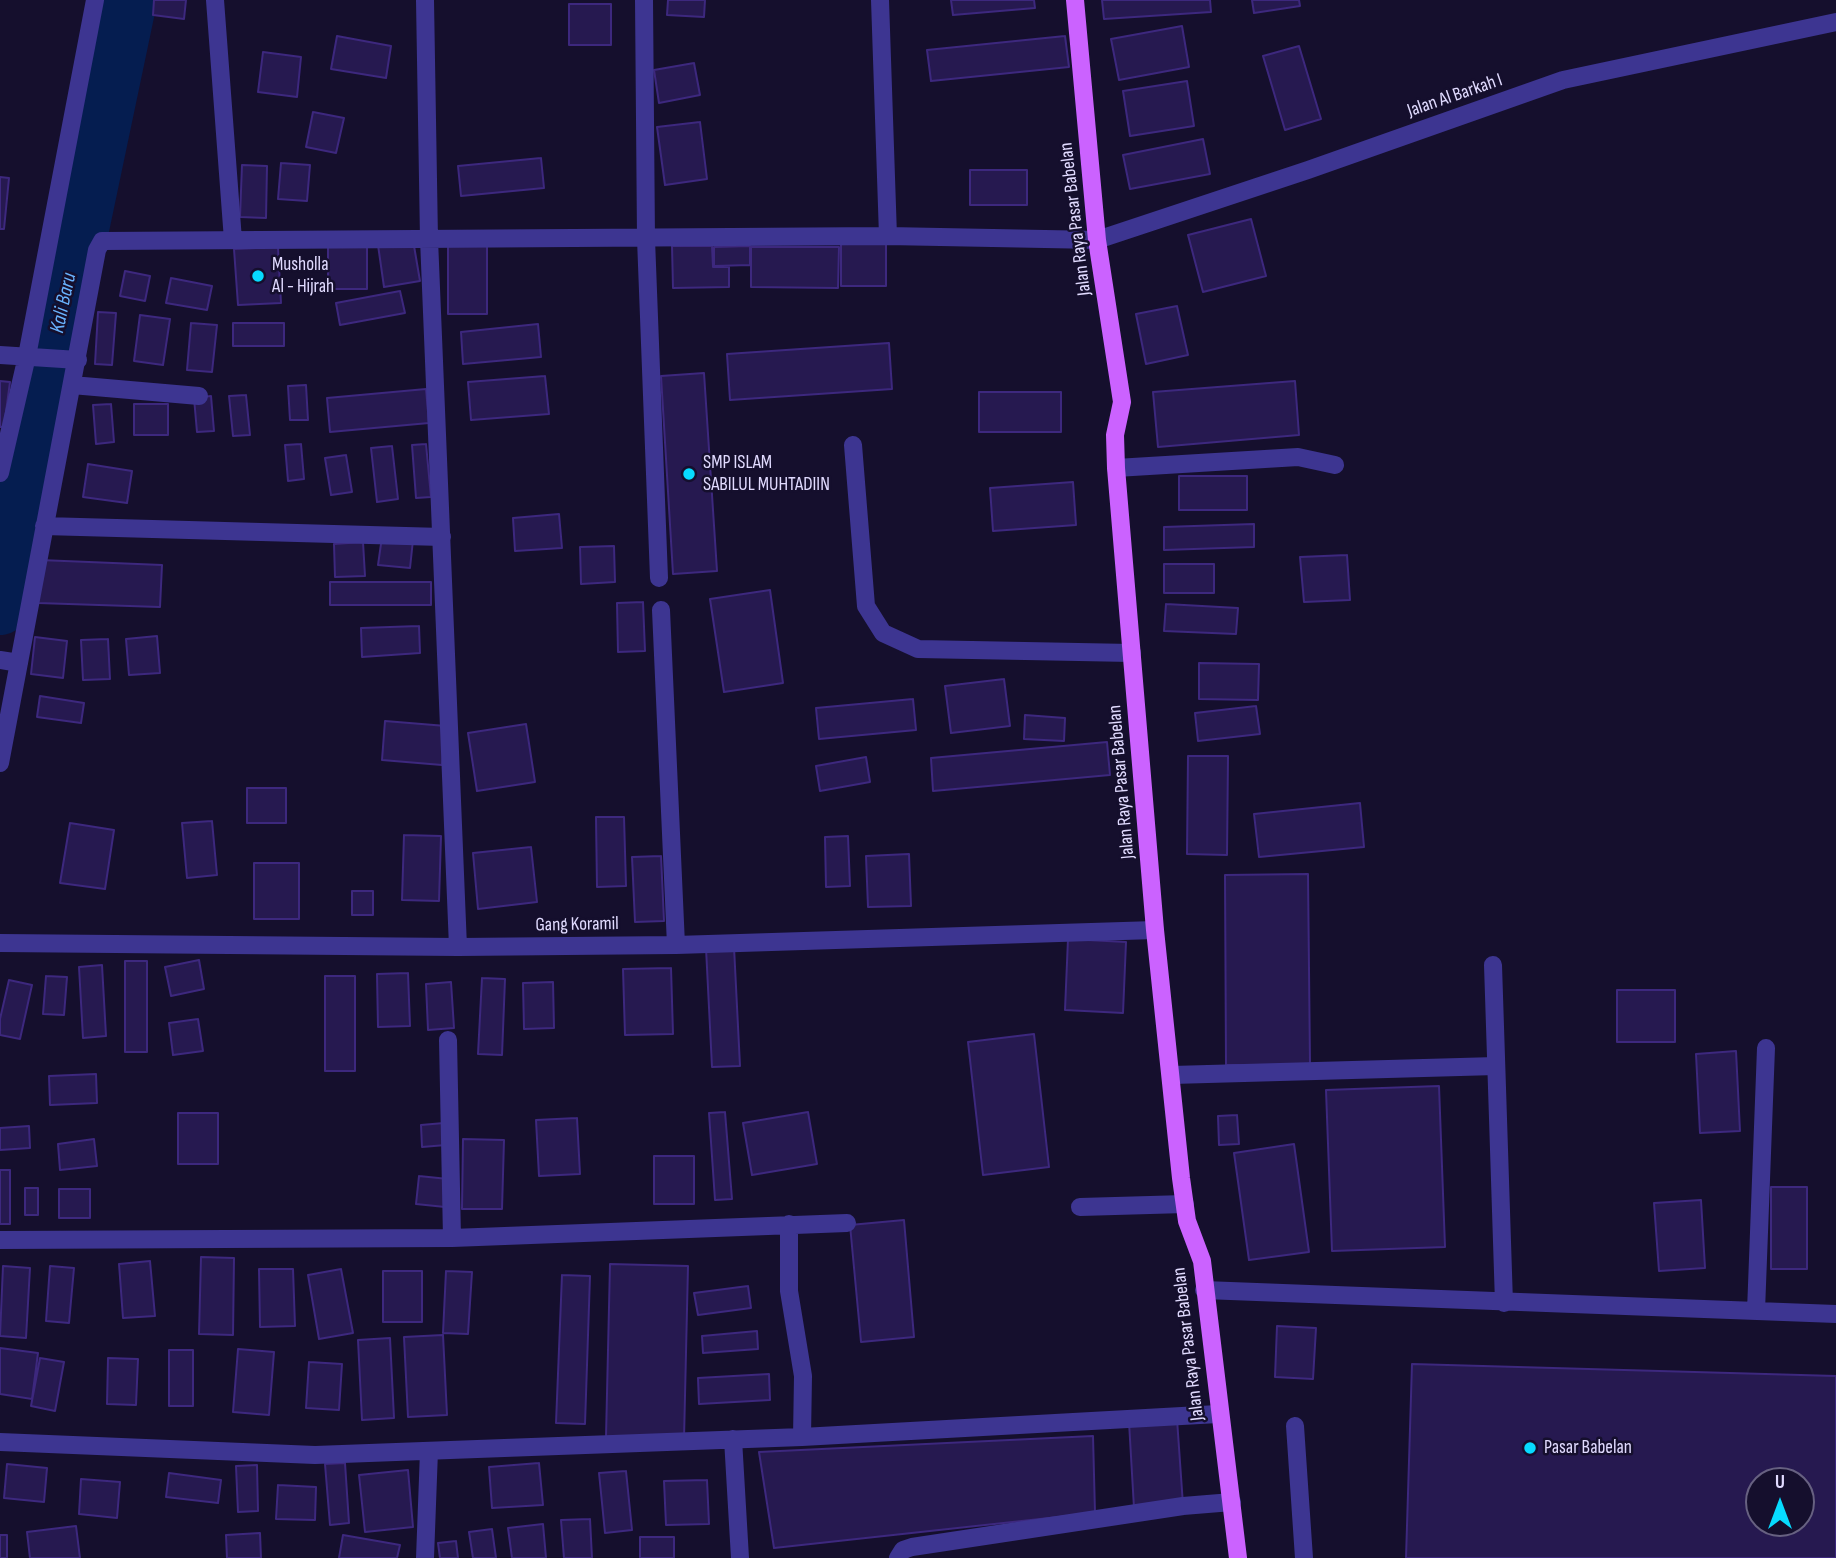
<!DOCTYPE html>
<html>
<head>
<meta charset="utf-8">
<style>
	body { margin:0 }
	#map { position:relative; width:1836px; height:1558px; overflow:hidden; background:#150f2d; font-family:"Sofia Sans Condensed",sans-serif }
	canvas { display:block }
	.north { position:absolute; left:1745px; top:1467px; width:70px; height:70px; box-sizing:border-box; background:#150f2d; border:2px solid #676181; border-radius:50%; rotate:0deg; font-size:19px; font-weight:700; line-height:28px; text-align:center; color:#e1dbff }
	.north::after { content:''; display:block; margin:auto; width:24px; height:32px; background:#07dbff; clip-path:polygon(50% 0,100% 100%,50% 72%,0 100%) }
</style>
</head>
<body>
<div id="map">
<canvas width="1836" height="1558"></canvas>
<div class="north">U</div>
</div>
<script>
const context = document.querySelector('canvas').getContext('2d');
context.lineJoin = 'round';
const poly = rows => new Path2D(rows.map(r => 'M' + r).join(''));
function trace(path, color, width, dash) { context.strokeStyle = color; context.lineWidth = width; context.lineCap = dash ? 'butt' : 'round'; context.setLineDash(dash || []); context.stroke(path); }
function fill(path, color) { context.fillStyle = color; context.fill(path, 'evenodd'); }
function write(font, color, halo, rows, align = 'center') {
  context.font = font + ' "Sofia Sans Condensed",sans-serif'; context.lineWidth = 5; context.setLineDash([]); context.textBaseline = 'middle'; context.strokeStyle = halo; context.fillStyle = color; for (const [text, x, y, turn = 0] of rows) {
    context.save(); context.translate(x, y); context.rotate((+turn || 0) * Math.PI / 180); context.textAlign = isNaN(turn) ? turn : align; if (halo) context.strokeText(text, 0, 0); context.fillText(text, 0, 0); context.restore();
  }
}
trace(poly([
	[0,605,127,0]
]), '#051d50', 60);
const building = poly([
	[154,0,186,0,184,19,153,15,154,0],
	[668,0,705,0,704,17,667,15,668,0],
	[951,0,1034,0,1035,8,953,15,951,0],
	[1102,0,1210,0,1211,12,1104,19,1102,0],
	[1252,0,1299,0,1300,6,1254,13,1252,0],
	[569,4,611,4,611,45,569,45,569,4],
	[1182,26,1189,67,1119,80,1111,39,1182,26],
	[337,36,391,46,386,78,331,69,337,36],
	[1065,36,1069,67,931,81,927,50,1065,36],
	[1299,46,1321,119,1285,130,1263,56,1299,46],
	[263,52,301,57,297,97,258,92,263,52],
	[694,63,700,95,659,103,654,70,694,63],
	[1187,81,1194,126,1130,136,1123,91,1187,81],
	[313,112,344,118,336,153,306,147,313,112],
	[700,122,707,179,665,185,657,127,700,122],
	[1203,139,1210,174,1130,189,1123,155,1203,139],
	[541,158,544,188,461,196,458,166,541,158],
	[281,163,310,165,307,201,278,199,281,163],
	[242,165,267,166,266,218,240,217,242,165],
	[970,170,1027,170,1027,205,970,205,970,170],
	[0,177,9,178,4,229,0,229,0,177],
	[1251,219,1266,276,1203,292,1188,235,1251,219],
	[413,240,420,281,384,287,378,245,413,240],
	[841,241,886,241,886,286,841,286,841,241],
	[328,243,367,243,367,289,328,289,328,243],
	[448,245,487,245,487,314,448,314,448,245],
	[672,246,712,246,713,267,729,267,729,287,673,288,672,246],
	[750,246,750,265,714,266,714,247,750,246],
	[278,247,281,303,238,305,234,249,278,247],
	[751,247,839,247,838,288,751,287,751,247],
	[125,271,150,276,145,301,120,296,125,271],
	[171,278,212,286,207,310,166,303,171,278],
	[400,291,405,313,340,325,336,303,400,291],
	[1177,306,1188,355,1146,364,1136,314,1177,306],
	[98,312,116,313,112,365,95,364,98,312],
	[140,315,170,319,163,365,134,361,140,315],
	[191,323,217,325,212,372,187,370,191,323],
	[233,323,284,323,284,346,233,346,233,323],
	[538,324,541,357,463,364,461,332,538,324],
	[889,343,892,389,730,400,727,354,889,343],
	[704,373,717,571,673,574,661,376,704,373],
	[545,376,549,414,471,420,468,382,545,376],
	[0,381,10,382,4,427,0,427,0,381],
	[1295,381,1299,435,1158,447,1153,392,1295,381],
	[306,385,308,420,290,420,288,386,306,385],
	[426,389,429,423,330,432,327,398,426,389],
	[979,392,1061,392,1061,432,979,432,979,392],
	[246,395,250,435,233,436,229,396,246,395],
	[211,396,214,431,197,432,194,398,211,396],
	[111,404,114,442,96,444,93,405,111,404],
	[134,404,168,404,168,435,134,435,134,404],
	[301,444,304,479,288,481,285,445,301,444],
	[426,444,431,497,416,498,412,445,426,444],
	[392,446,398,499,377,502,371,448,392,446],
	[346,455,352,492,331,495,325,458,346,455],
	[88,464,132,471,127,503,83,497,88,464],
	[1179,476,1247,476,1247,510,1179,510,1179,476],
	[1073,482,1076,525,993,531,990,488,1073,482],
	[559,514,562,548,515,551,513,518,559,514],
	[1254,524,1254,547,1164,550,1164,527,1254,524],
	[382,537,413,540,410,568,378,565,382,537],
	[363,542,365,576,335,577,334,544,363,542],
	[614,546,615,582,581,584,580,547,614,546],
	[1347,555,1350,600,1304,602,1300,557,1347,555],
	[40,560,162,565,160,607,38,603,40,560],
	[1164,564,1214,564,1214,593,1164,593,1164,564],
	[330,582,431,582,431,605,330,605,330,582],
	[770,590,783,683,724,692,710,599,770,590],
	[643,602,645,651,618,652,617,603,643,602],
	[1166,604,1238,608,1236,634,1164,631,1166,604],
	[419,626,420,653,362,657,361,628,419,626],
	[157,636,160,673,129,675,126,639,157,636],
	[35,637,67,641,63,678,31,674,35,637],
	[108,639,110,679,83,680,81,640,108,639],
	[1199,663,1259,664,1258,700,1199,699,1199,663],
	[1004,679,1010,726,951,733,945,686,1004,679],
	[40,696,84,703,81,723,37,717,40,696],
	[913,699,916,730,819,739,816,708,913,699],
	[1256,706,1260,734,1198,741,1195,713,1256,706],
	[1025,715,1065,718,1064,741,1024,739,1025,715],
	[385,721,446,726,442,765,382,760,385,721],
	[526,724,535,782,477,791,468,733,526,724],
	[1107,742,1110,775,933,791,931,758,1107,742],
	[1188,756,1228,756,1227,855,1187,854,1188,756],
	[866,757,870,782,820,791,816,766,866,757],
	[247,788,286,788,286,823,247,823,247,788],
	[1360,803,1364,847,1259,857,1254,814,1360,803],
	[596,817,624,817,626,886,597,887,596,817],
	[212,821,217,875,187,878,182,823,212,821],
	[70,823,114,830,105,889,60,883,70,823],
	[404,835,441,836,439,901,402,900,404,835],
	[848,836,850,886,826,887,825,837,848,836],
	[531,847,537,902,478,909,473,853,531,847],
	[909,854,911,906,868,907,866,856,909,854],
	[661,856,664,921,635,922,632,857,661,856],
	[254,863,299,863,299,919,254,919,254,863],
	[1308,874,1310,1065,1226,1065,1225,875,1308,874],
	[352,891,373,891,373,915,352,915,352,891],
	[1068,939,1126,942,1123,1013,1065,1010,1068,939],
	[734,947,740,1066,712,1067,706,948,734,947],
	[199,960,204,989,171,996,165,967,199,960],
	[125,961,147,961,147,1052,125,1052,125,961],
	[102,965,106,1036,83,1038,79,967,102,965],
	[671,968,673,1034,625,1035,623,969,671,968],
	[408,973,410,1026,378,1027,377,974,408,973],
	[46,976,67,977,64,1015,43,1014,46,976],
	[325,976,355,976,355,1071,325,1071,325,976],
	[482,978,505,979,502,1055,478,1054,482,978],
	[9,980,32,985,20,1039,0,1035,0,1019,9,980],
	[451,982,454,1028,428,1030,426,984,451,982],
	[553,982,554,1028,524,1029,523,983,553,982],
	[1617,990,1675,990,1675,1042,1617,1042,1617,990],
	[198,1019,203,1051,173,1055,169,1023,198,1019],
	[1034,1034,1049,1167,983,1175,968,1042,1034,1034],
	[1736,1051,1740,1131,1700,1133,1696,1054,1736,1051],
	[96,1074,97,1103,50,1105,49,1076,96,1074],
	[1439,1086,1445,1247,1332,1251,1326,1090,1439,1086],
	[725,1112,732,1199,715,1200,709,1113,725,1112],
	[808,1112,817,1164,752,1175,743,1123,808,1112],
	[178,1113,218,1113,218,1164,178,1164,178,1113],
	[1237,1115,1239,1144,1219,1145,1218,1116,1237,1115],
	[577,1118,580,1174,539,1176,536,1120,577,1118],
	[444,1123,446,1145,422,1147,421,1125,444,1123],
	[29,1126,30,1148,0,1150,0,1128,29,1126],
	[94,1139,97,1166,60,1170,58,1144,94,1139],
	[463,1139,504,1140,502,1209,462,1209,463,1139],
	[1294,1144,1309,1252,1249,1260,1234,1153,1294,1144],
	[654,1156,694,1156,694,1204,654,1204,654,1156],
	[0,1170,10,1170,10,1224,0,1224,0,1170],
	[419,1176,448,1179,445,1207,416,1204,419,1176],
	[1771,1187,1807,1187,1807,1269,1771,1269,1771,1187],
	[25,1188,38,1188,38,1215,25,1215,25,1188],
	[59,1189,90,1189,90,1218,59,1218,59,1189],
	[1701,1200,1705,1268,1659,1271,1654,1203,1701,1200],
	[904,1220,914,1337,861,1342,850,1225,904,1220],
	[201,1257,234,1258,233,1335,199,1334,201,1257],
	[150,1261,155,1316,123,1318,119,1264,150,1261],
	[610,1264,688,1266,684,1439,606,1437,610,1264],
	[3,1266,30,1268,26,1338,0,1336,3,1266],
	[50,1266,74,1268,69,1323,46,1321,50,1266],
	[259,1269,293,1269,295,1326,260,1327,259,1269],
	[341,1269,353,1333,319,1339,308,1275,341,1269],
	[383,1271,422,1271,422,1322,383,1322,383,1271],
	[446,1271,472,1272,468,1334,443,1333,446,1271],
	[562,1275,590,1276,585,1424,556,1423,562,1275],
	[748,1286,751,1308,698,1315,694,1293,748,1286],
	[1277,1326,1316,1328,1313,1379,1275,1377,1277,1326],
	[757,1331,758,1349,703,1353,702,1336,757,1331],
	[443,1335,447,1415,408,1417,404,1337,443,1335],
	[390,1338,394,1418,362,1420,358,1340,390,1338],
	[0,1348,38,1353,32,1399,0,1394,0,1348],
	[238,1349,274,1352,269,1415,233,1412,238,1349],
	[169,1350,193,1350,193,1406,169,1406,169,1350],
	[40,1358,64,1362,55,1411,31,1406,40,1358],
	[108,1358,138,1359,136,1405,107,1404,108,1358],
	[309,1362,342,1364,339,1410,306,1408,309,1362],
	[1412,1364,1836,1376,1836,1558,1406,1558,1412,1364],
	[1759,1481,1801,1481,1801,1523,1759,1523,1759,1481],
	[769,1374,770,1400,699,1404,698,1378,769,1374],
	[1177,1419,1183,1505,1134,1508,1129,1422,1177,1419],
	[1093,1436,1095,1513,774,1548,759,1452,1093,1436],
	[345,1463,349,1523,330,1525,325,1464,345,1463],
	[539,1463,543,1505,492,1508,489,1467,539,1463],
	[7,1464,47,1468,44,1502,4,1498,7,1464],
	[257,1465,258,1511,238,1512,236,1466,257,1465],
	[408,1470,413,1527,365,1532,359,1475,408,1470],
	[626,1471,632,1530,605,1533,599,1473,626,1471],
	[169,1473,221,1480,218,1503,166,1497,169,1473],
	[81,1479,120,1482,117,1518,79,1514,81,1479],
	[707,1480,709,1524,666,1525,664,1481,707,1480],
	[278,1485,316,1487,315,1520,276,1519,278,1485],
	[590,1519,592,1558,564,1558,561,1520,590,1519],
	[543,1524,546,1558,512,1558,508,1528,543,1524],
	[76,1526,80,1558,30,1558,27,1532,76,1526],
	[492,1529,496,1558,473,1558,469,1532,492,1529],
	[260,1533,261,1558,227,1558,226,1535,260,1533],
	[0,1535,7,1535,7,1558,0,1558,0,1535],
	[343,1535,400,1545,397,1558,339,1558,343,1535],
	[640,1537,674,1537,674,1558,640,1558,640,1537],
	[456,1541,458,1558,440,1558,438,1543,456,1541]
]);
fill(building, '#261950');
trace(building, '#3d287e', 2);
trace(poly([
	[215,0,233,240],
	[425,0,429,239,458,947],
	[644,0,646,239,659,578],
	[880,0,888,236],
	[0,355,78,360],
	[72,385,199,396],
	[853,445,866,606,883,633,918,649,1132,653],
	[1116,468,1298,457,1335,465],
	[0,473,27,356,95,0],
	[44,526,442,537],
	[661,610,676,945],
	[0,660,19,663],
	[0,763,97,250,102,241,888,236,1097,240,1308,170,1563,80,1836,22],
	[0,943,458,947,676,945,1155,930],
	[1493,965,1504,1303],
	[448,1040,452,1238],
	[1172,1075,1496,1066],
	[1080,1207,1185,1204],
	[0,1240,452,1238,847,1223],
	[1204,1290,1836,1314],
	[1756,1311,1766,1048],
	[1295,1426,1304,1558],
	[802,1437,1218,1414],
	[733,1439,740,1558],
	[0,1442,315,1455,802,1437,803,1376,789,1291,789,1224],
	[425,1558,429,1451],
	[898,1558,903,1550,912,1547,1183,1506,1232,1502]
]), '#3d3591', 18);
trace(poly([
	[1075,0,1097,240,1122,402,1115,435,1116,468,1155,930,1181,1178,1187,1221,1202,1261,1238,1558]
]), '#cb62ff', 18);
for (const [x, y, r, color] of [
	[258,276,7,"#07dbff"],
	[689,474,7,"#07dbff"],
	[1530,1448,7,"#07dbff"]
]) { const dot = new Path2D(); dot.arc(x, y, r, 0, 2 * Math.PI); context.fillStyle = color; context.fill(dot); trace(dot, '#150f2d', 2.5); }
write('19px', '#e1dbff', '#150f2d', [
	["Jalan Al Barkah I",1455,96,-19],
	["Jalan Raya Pasar Babelan",1076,219,-97],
	["Jalan Raya Pasar Babelan",1122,782,-95],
	["Gang Koramil",577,925,-1],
	["Jalan Raya Pasar Babelan",1189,1344,-97]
]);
write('19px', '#e1dbff', '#150f2d', [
	["Musholla",272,265],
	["Al - Hijrah",272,287],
	["SMP ISLAM",703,463],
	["SABILUL MUHTADIIN",703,485],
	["Pasar Babelan",1544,1448]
], 'left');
write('italic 21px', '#69b3ff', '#150f2d', [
	["Kali Baru",64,303,-78]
]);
</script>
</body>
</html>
